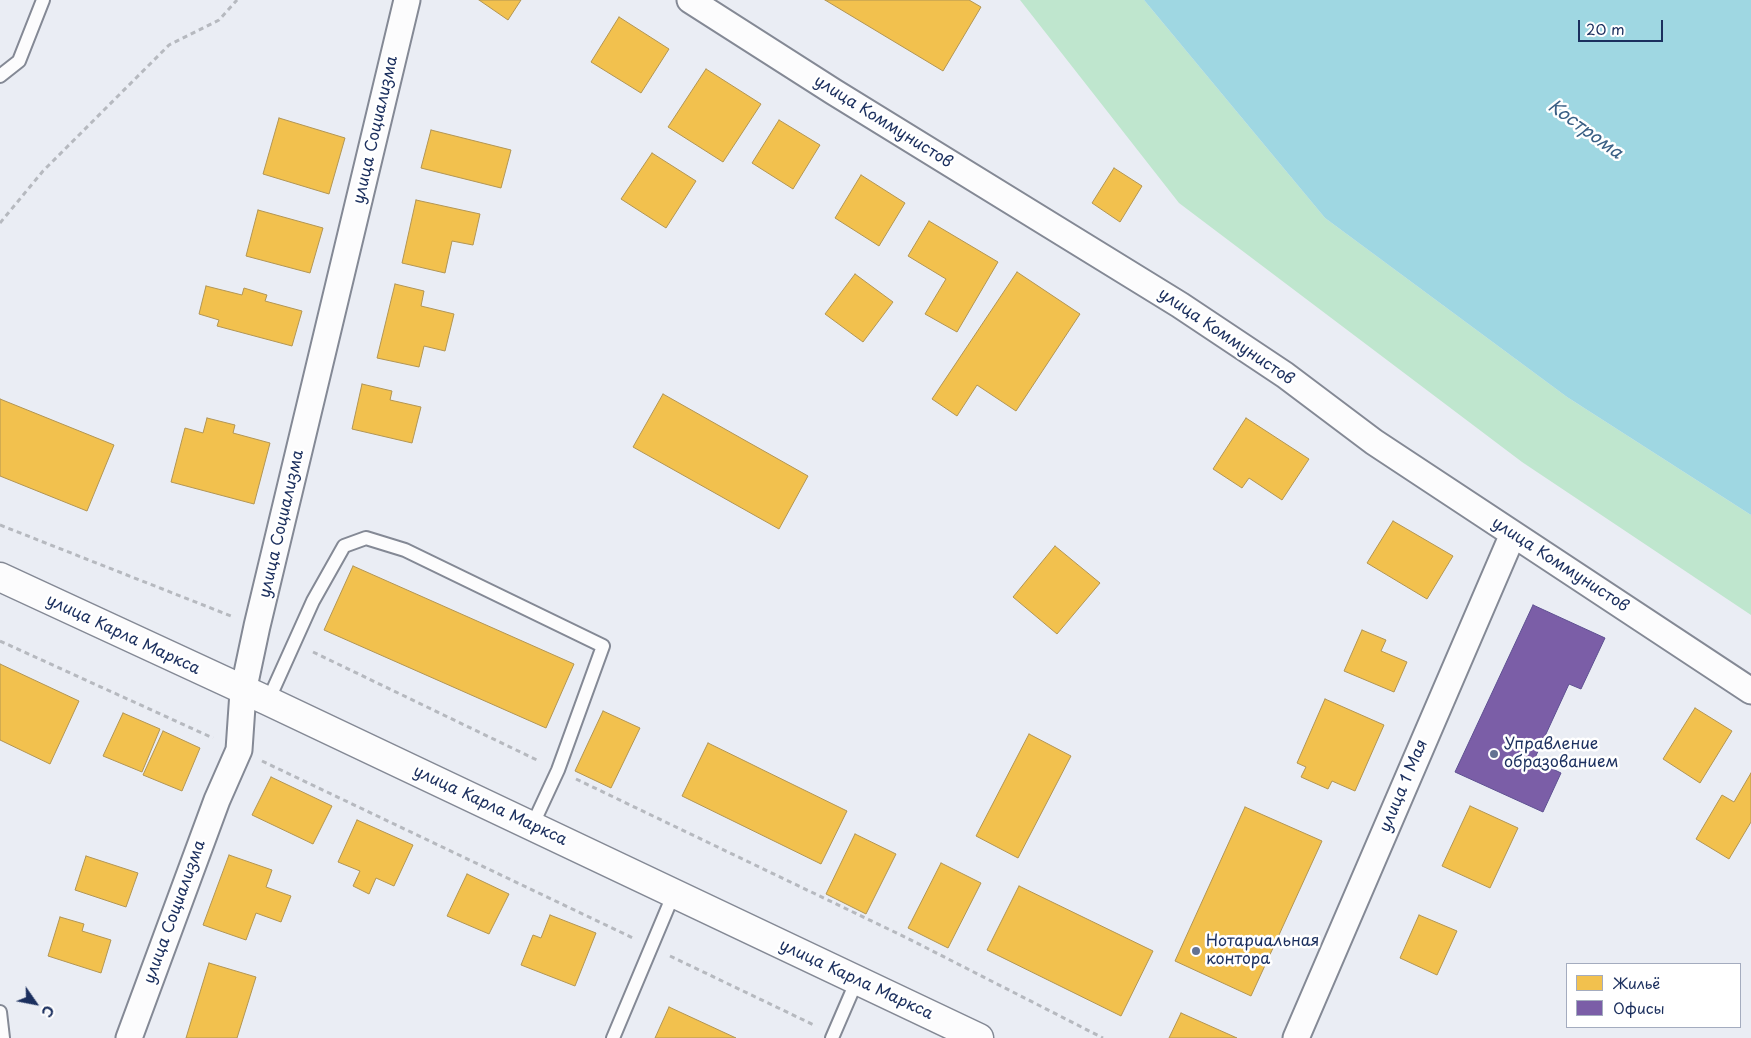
<!DOCTYPE html>
<html>
<head>
<meta charset="utf-8">
<style>
	body { margin:0 }
	#map { position:relative; width:1751px; height:1038px; overflow:hidden; background:#eaedf4; font-family:"Playpen Sans",sans-serif }
	canvas { display:block }
	.legend { position:absolute; left:1566px; top:963px; width:175px; height:65px; box-sizing:border-box; background:#fff; border:1px solid #a4acbf; margin:0; padding:6px 9px; list-style:none; font-size:15px; color:#1b2f5e }
	.legend li { display:flex; align-items:center; gap:10px; height:25px }
	.legend b { width:25px; border:1px solid #a4acbf }
	.north { position:absolute; left:10px; top:978px; width:50px; height:50px; -webkit-text-stroke:4px #fff; paint-order:stroke; rotate:123deg; font-size:14px; font-weight:700; line-height:20px; text-align:center; color:#1b2f5e }
	.north::after { content:''; display:block; margin:auto; width:18px; height:22px; background:#1b2f5e; clip-path:polygon(50% 0,100% 100%,50% 72%,0 100%) }
	.scale { position:absolute; left:1578px; top:20px; width:85px; height:22px; box-sizing:border-box; border:2px solid #1b2f5e; border-top:0; padding-left:6px; font-size:15px; line-height:18px; white-space:nowrap; color:#1b2f5e; -webkit-text-stroke:4px #fff; paint-order:stroke }
</style>
</head>
<body>
<div id="map">
<canvas width="1751" height="1038"></canvas>
<ul class="legend">
<li><b style="height:14px;background:#f2c14e"></b>Жильё</li>
<li><b style="height:14px;background:#7b5ea7"></b>Офисы</li>
</ul>
<div class="north">С</div>
<div class="scale">20 m</div>
</div>
<script>
const context = document.querySelector('canvas').getContext('2d');
context.lineJoin = 'round';
function fill(path, color) { context.fillStyle = color; context.fill(path, 'evenodd'); }
const poly = rows => new Path2D(rows.map(r => 'M' + r).join(''));
function trace(path, color, width, dash) { context.strokeStyle = color; context.lineWidth = width; context.lineCap = dash ? 'butt' : 'round'; context.setLineDash(dash || []); context.stroke(path); }
function write(font, color, halo, rows, align = 'center') {
  context.font = font + ' "Playpen Sans",sans-serif'; context.lineWidth = 5; context.setLineDash([]); context.textBaseline = 'middle'; context.strokeStyle = halo; context.fillStyle = color; for (const [text, x, y, turn = 0] of rows) {
    context.save(); context.translate(x, y); context.rotate((+turn || 0) * Math.PI / 180); context.textAlign = isNaN(turn) ? turn : align; if (halo) context.strokeText(text, 0, 0); context.fillText(text, 0, 0); context.restore();
  }
}
fill(poly([
	[1020,0,1144,0,1325,218,1567,397,1751,515,1751,615,1522,462,1179,203]
]), '#bfe6ce');
fill(poly([
	[1144,0,1751,0,1751,515,1567,397,1325,218]
]), '#9fd7e2');
const homes = poly([
	[479,0,521,0,508,20,479,0],
	[825,0,969,0,981,7,943,71,825,0],
	[619,17,669,49,641,93,591,62,619,17],
	[706,69,761,104,723,162,668,127,706,69],
	[279,118,345,138,329,194,263,174,279,118],
	[779,120,820,145,793,189,752,163,779,120],
	[431,130,511,150,501,188,421,168,431,130],
	[652,153,696,181,666,228,621,199,652,153],
	[1114,168,1142,186,1120,222,1092,203,1114,168],
	[861,175,905,203,879,246,835,218,861,175],
	[416,200,480,214,473,245,452,241,445,273,402,263,416,200],
	[258,210,323,228,310,273,246,256,258,210],
	[929,221,998,262,957,332,925,314,946,279,908,256,929,221],
	[1017,272,1080,314,1016,411,977,385,957,416,932,399,1017,272],
	[855,274,893,302,863,342,825,314,855,274],
	[395,284,424,291,421,306,454,314,445,351,424,346,419,367,377,358,395,284],
	[206,286,242,295,244,288,267,295,265,301,302,311,292,346,217,326,219,320,199,314,206,286],
	[362,384,392,391,390,400,421,407,412,443,352,429,362,384],
	[663,394,808,476,779,529,633,447,663,394],
	[0,399,114,445,87,511,0,476,0,399],
	[207,418,235,425,233,433,270,443,254,504,171,482,185,428,203,433,207,418],
	[1246,418,1309,459,1282,500,1249,478,1242,488,1213,469,1246,418],
	[1393,521,1453,556,1427,599,1367,563,1393,521],
	[1055,546,1100,583,1057,634,1013,597,1055,546],
	[353,566,574,664,546,728,324,630,353,566],
	[1362,630,1386,640,1381,651,1407,662,1394,692,1344,671,1362,630],
	[0,664,79,701,50,764,0,740,0,664],
	[1325,699,1384,725,1355,791,1332,781,1328,789,1301,777,1306,767,1297,763,1325,699],
	[1695,708,1732,731,1700,783,1663,759,1695,708],
	[603,711,640,728,611,788,575,771,603,711],
	[123,713,160,729,142,772,103,756,123,713],
	[163,731,200,748,182,791,143,775,163,731],
	[1029,734,1071,756,1018,858,976,836,1029,734],
	[708,743,847,811,821,864,682,796,708,743],
	[1751,773,1751,822,1729,859,1696,839,1722,795,1734,802,1751,773],
	[271,777,332,806,313,844,252,815,271,777],
	[1470,806,1518,828,1490,888,1442,866,1470,806],
	[1245,807,1322,841,1251,996,1175,961,1245,807],
	[357,820,413,845,394,886,376,878,369,894,353,886,360,871,338,862,357,820],
	[855,834,896,854,866,914,826,894,855,834],
	[229,855,272,870,266,887,291,896,281,922,256,913,246,940,203,925,229,855],
	[86,856,138,873,126,907,75,890,86,856],
	[941,863,981,883,948,948,908,928,941,863],
	[467,874,509,894,489,934,447,916,467,874],
	[1019,886,1153,951,1121,1016,987,950,1019,886],
	[550,915,596,933,575,986,521,965,533,935,541,938,550,915],
	[1419,915,1457,931,1437,975,1400,958,1419,915],
	[60,917,84,924,82,931,111,940,101,973,48,956,60,917],
	[209,963,256,977,237,1038,186,1038,209,963],
	[669,1007,736,1038,655,1038,669,1007],
	[1181,1013,1237,1038,1169,1038,1181,1013]
]);
fill(homes, '#f2c14e');
trace(homes, '#b29553', 1);
const offices = poly([
	[1533,605,1605,638,1581,689,1569,684,1534,760,1561,773,1543,812,1455,772,1533,605]
]);
fill(offices, '#7b5ea7');
trace(offices, '#5e5091', 1);
const lane = poly([
	[0,76,19,61,43,0],
	[268,701,313,601,344,546,366,538,405,550,603,646,558,770,532,826],
	[0,1012,3,1038],
	[613,1038,674,893],
	[832,1038,857,980]
]);
const street = poly([
	[690,0,834,92,1180,305,1285,375,1374,442,1751,691],
	[129,1038,217,800,239,750,243,692,257,626,407,0],
	[1296,1038,1513,534]
]);
const secondary = poly([
	[0,577,268,701,979,1038]
]);
trace(lane, '#848995', 16);
trace(street, '#848995', 29);
trace(secondary, '#848995', 31);
trace(poly([
	[0,223,43,171,169,45,219,20,237,0],
	[0,525,231,616],
	[0,641,213,738],
	[313,652,539,761],
	[262,761,633,938],
	[576,779,907,938,1103,1038],
	[670,956,816,1026]
]), '#b6b9bf', 3, [5, 4]);
trace(lane, '#fcfcfd', 12);
trace(street, '#fcfcfd', 25);
trace(secondary, '#fcfcfd', 28);
for (const [x, y, r, color] of [
	[1494,754,5,"#637292"],
	[1196,951,5,"#637292"]
]) { const dot = new Path2D(); dot.arc(x, y, r, 0, 2 * Math.PI); context.fillStyle = color; context.fill(dot); trace(dot, '#fff', 2); }
write('16px', '#1b2f5e', '#fff', [
	["улица Коммунистов",883,122,32],
	["улица Социализма",376,130,-77],
	["улица Коммунистов",1226,337,34],
	["улица Социализма",282,524,-77],
	["улица Коммунистов",1560,565,33],
	["улица Карла Маркса",123,635,25],
	["улица 1 Мая",1404,786,-67],
	["улица Карла Маркса",490,806,25],
	["улица Социализма",175,912,-70],
	["улица Карла Маркса",856,980,25]
]);
write('16px', '#1b2f5e', '#fff', [
	["Управление",1504,745],
	["образованием",1504,763],
	["Нотариальная",1206,942],
	["контора",1206,960]
], 'left');
write('italic 18px', '#395f84', '#fff', [
	["Кострома",1585,130,36]
]);
</script>
</body>
</html>
